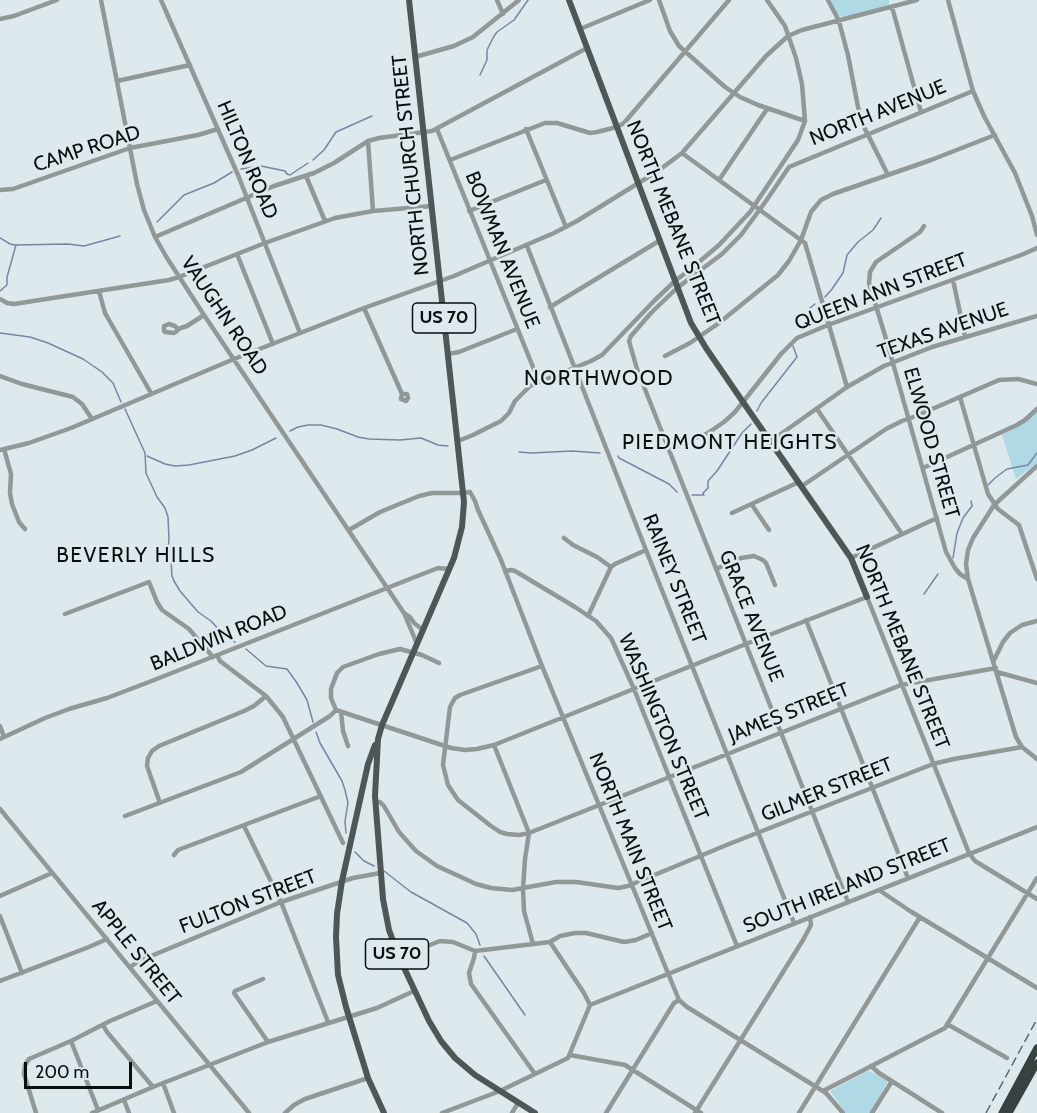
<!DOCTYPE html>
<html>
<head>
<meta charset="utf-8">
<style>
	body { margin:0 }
	#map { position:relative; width:1037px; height:1113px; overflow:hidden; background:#dde9ed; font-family:Cabin,sans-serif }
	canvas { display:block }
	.scale { position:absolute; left:24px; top:1062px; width:108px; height:27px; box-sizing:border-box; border:3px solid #0b0f10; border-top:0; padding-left:8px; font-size:18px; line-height:21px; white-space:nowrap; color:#0b0f10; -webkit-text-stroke:4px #dde9ed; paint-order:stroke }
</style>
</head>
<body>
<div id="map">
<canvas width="1037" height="1113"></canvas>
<div class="scale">200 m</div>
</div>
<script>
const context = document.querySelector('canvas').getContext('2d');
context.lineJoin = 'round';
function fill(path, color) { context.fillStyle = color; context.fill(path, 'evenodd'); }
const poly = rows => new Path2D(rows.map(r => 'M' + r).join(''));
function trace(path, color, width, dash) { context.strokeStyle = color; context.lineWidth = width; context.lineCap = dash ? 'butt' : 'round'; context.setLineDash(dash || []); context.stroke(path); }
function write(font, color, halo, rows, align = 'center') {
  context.font = font + ' Cabin,sans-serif'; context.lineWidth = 5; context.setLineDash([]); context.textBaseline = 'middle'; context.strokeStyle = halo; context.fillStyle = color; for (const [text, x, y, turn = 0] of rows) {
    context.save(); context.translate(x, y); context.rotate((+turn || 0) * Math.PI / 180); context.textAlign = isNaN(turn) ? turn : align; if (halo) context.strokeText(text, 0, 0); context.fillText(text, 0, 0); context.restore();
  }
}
fill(poly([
	[831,0,889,0,889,5,844,18,838,15],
	[1037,411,1037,463,1016,479,1002,435,1017,427],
	[868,1071,876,1074,887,1081,887,1083,870,1113,846,1113,830,1091]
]), '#afd9e5');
trace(poly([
	[480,75,487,60,487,50,494,36,497,32,514,20,528,0],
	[313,160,324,150,336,132,372,116],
	[241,169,261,166,285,171,287,174,290,175,308,163],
	[157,222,184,195,214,183,232,172],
	[0,238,10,244,15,245,68,244,84,246,120,236],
	[0,291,7,285,7,277,16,245],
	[825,297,832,289,843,273,847,255,858,242,873,230,881,218],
	[802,330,810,308,815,304],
	[0,333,30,337,48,343,83,359,102,372,113,383,121,402],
	[125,409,145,453,146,473,157,497,165,508,168,517,169,539,168,549,171,561,172,576,174,581,180,591,198,612,211,621,224,635,235,642],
	[757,411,761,403,797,357,793,346],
	[290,431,298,427,308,425,321,425,337,429,358,437,369,439,400,440,421,438,438,445,448,446],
	[519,452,531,453,572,451,600,453],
	[147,456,165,464,175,466,189,465,235,456,252,450,276,438],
	[618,456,619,458,669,484,677,492],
	[988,485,995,478,1007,469,1028,465,1037,453],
	[692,495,704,495,703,493,708,488,708,481,717,471,742,433,751,424],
	[953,558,957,533,963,518,972,506,971,501],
	[924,594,938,574],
	[246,649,266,666,287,669,297,683,307,700,313,722],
	[316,732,320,743,342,781,345,790,348,803,345,821,346,833],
	[355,852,364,861,374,866],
	[384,871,411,892,467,923,476,934,480,945],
	[484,956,525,1015]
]), '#7786a5', 1.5);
trace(poly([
	[101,0,137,184,144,210,155,237,167,258,204,315,404,613,417,644],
	[161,0,238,175,300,333],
	[497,0,503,14],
	[659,0,670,31,679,46,725,87,740,97,758,105,805,121],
	[828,0,839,21,841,29,848,55,858,107,863,125,888,175],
	[948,0,973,91,984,116,1015,173,1032,216,1037,235],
	[892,7,921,112],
	[0,19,14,16,57,0],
	[580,29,650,0],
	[415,57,454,46,473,37,519,0],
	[117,81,190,65],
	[437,129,539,382],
	[526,129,566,227],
	[368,141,373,211],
	[682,153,805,243,847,387],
	[450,160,545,123,557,123,590,133,597,132,617,127,624,123,729,0],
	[306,176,325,221],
	[719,180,767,109],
	[0,190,13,189,130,148,198,135,218,129],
	[469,211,546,180],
	[924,226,920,232,876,262,870,272,869,283,887,342,946,552,955,568,960,574,968,579],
	[155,237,274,186,314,173,334,163,368,141,379,138,432,131,587,48],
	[527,246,646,550,794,923],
	[237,254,273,344],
	[953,280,965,336],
	[99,291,105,313,151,393],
	[0,299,7,303,14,304,169,280,179,277,265,243,335,218,373,211,432,206],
	[550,307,659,241],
	[364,308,402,394,401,399,406,401,408,398,407,394,402,394],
	[169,324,175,326,178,329,177,331,174,333,165,332,164,331,164,326,169,324],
	[178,329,187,326,204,315],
	[629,341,637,369,848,902],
	[629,341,631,336,651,313,677,288,722,254,741,235,766,201,789,167,973,91],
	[448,354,459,352,517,329],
	[665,356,690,343,719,323,778,275,789,261,801,240,811,212,821,200,833,194,931,160,995,135],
	[0,376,22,384,73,397,82,404,92,419],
	[960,397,988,494,998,509,1019,525,1037,579],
	[817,409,902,534],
	[458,441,473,435,501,421,509,413,515,401,530,386,591,361,602,355,655,300,675,281,692,268,719,245,750,212,798,140,805,121,802,84,796,58,785,26,767,0],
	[771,441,847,387,884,366,932,347,1037,316],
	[4,449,11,474,10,493,12,504,19,522,25,529],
	[668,449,708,433,724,422,735,412,781,354,797,338,828,325,1021,255,1037,248],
	[0,450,29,443,71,428,234,359,364,308,454,276,554,233,577,221,658,171,682,153,766,56,788,36,802,30,917,0],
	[1037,466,994,505,973,538,968,550,966,564,968,579,1016,737,1022,747,1037,759],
	[923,468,1017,425,1025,420,1037,409],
	[802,486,886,429,902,421,916,416,999,380,1018,379,1037,384],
	[752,505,769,530],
	[732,513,799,482],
	[349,530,380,512,419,496,432,493,463,493,470,492,475,501,478,510,501,560,542,666,679,1000,687,1007,826,1093,843,1113],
	[564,538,573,545,597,557,611,567],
	[851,558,937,518],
	[716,569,741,558,754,556,763,560,766,563,775,585],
	[505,571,511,570,515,571,575,607,596,621,611,638,634,689,737,946],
	[404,613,410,617,414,623,423,630],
	[65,614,149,582,157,602,162,610,189,629,213,657],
	[588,616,611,567,615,564,646,550],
	[806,620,908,878],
	[217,655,220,661,266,696,283,717,343,843],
	[994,660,1003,642,1010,633,1022,625,1037,621],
	[542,666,460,695,455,698,450,707,443,765,448,785,458,800,491,826,500,832,507,834,519,835,529,833,901,685,996,668],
	[997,672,1037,683],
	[336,710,451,748,465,750,477,749,494,745,746,644,867,597,969,853,975,861,1037,899],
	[336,710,331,698,331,689,337,673,343,667,379,654,400,649,422,655,439,663],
	[341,712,343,731,348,746],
	[0,726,4,737],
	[0,739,45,718,69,709,107,698,149,682,420,575,438,568,449,569],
	[494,745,529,833,525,859,523,889,524,911,533,944],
	[376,802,380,802,384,806,399,832,416,851,437,866,476,884,491,888,512,890,556,882,576,882,618,888,628,886,729,844,933,764,954,759,1022,747],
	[160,803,147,766,148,758,152,751,159,746,244,711,254,706,266,696],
	[0,809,249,1113],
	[125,816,241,772,330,716,336,710],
	[244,826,281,902,328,1022],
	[174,855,178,850,321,796],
	[879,890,910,911,1037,988],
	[0,896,52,873],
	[0,916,22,973],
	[550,942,584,993,590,1005],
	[475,951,474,958,469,973,471,984,535,1074],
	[399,957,440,941,453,942,475,951,550,942,560,936,575,933,586,933,624,942,636,940,652,933],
	[130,967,139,961,281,902,353,878,380,873],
	[263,979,235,991,234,993,268,1042],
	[0,981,89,947,107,939],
	[947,1024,1007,1058],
	[103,1025,107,1032,153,1087],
	[71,1041,98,1110],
	[570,1055,625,1065,701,1113],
	[871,1066,879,1073,942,1113],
	[163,1083,174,1113],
	[823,1091,945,1028,1037,878],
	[124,1100,129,1113],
	[36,1113,24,1074,25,1065,29,1059,71,1041,110,1021,157,1001],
	[92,1113,153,1087,268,1042,377,1008,414,991],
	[285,1113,294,1105,305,1099,368,1078],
	[442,1113,500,1091,568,1058,590,1005,1037,827],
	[512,1113,518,1103],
	[606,1113,674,1003,679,1000],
	[695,1113,803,940,811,925,810,917],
	[799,1113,920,917],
	[872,1113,892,1081]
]), '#929797', 4.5);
trace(poly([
	[409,0,464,502,462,527,454,558,382,725,378,739,375,796,383,899,389,930,399,957,429,1021,441,1041,455,1058,475,1075,535,1113],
	[569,0,691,323,706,348,743,402,851,558,867,597],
	[375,745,368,764,342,881,337,914,336,937,338,975,346,1007,368,1078,384,1113]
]), '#4e5756', 6);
trace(poly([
	[1002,1113,1037,1048],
	[1009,1113,1037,1063]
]), '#364140', 7);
trace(poly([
	[986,1113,1037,1019]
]), '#60686a', 1.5, [9, 4.5]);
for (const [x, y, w] of [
	[444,318,63],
	[397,954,63]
]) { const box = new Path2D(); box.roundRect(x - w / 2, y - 15, w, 30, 4.5); context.fillStyle = '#dde9ed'; context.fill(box); trace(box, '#0b0f10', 1.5); }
write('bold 18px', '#0b0f10', null, [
	["US 70",444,318],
	["US 70",397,954]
]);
write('20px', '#0b0f10', '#dde9ed', [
	["NORTH AVENUE",878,113,-22],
	["CAMP ROAD",87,149,-18],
	["HILTON ROAD",247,160,67],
	["NORTH CHURCH STREET",411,165,-96],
	["NORTH MEBANE STREET",673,223,68],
	["BOWMAN AVENUE",502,250,68],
	["QUEEN ANN STREET",881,292,-21],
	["VAUGHN ROAD",224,316,56],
	["TEXAS AVENUE",943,331,-19],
	["ELWOOD STREET",931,443,74],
	["RAINEY STREET",674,579,68],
	["GRACE AVENUE",751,616,68],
	["BALDWIN ROAD",219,638,-22],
	["NORTH MEBANE STREET",902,647,68],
	["JAMES STREET",789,713,-22],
	["WASHINGTON STREET",663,727,67],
	["GILMER STREET",827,790,-22],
	["NORTH MAIN STREET",630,842,68],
	["SOUTH IRELAND STREET",847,886,-22],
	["FULTON STREET",248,902,-21],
	["APPLE STREET",136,952,51]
]);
context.letterSpacing = '1.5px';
write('21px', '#0b0f10', '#dde9ed', [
	["NORTHWOOD",599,379],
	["PIEDMONT HEIGHTS",730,443],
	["BEVERLY HILLS",136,556]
]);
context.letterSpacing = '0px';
</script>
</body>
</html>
